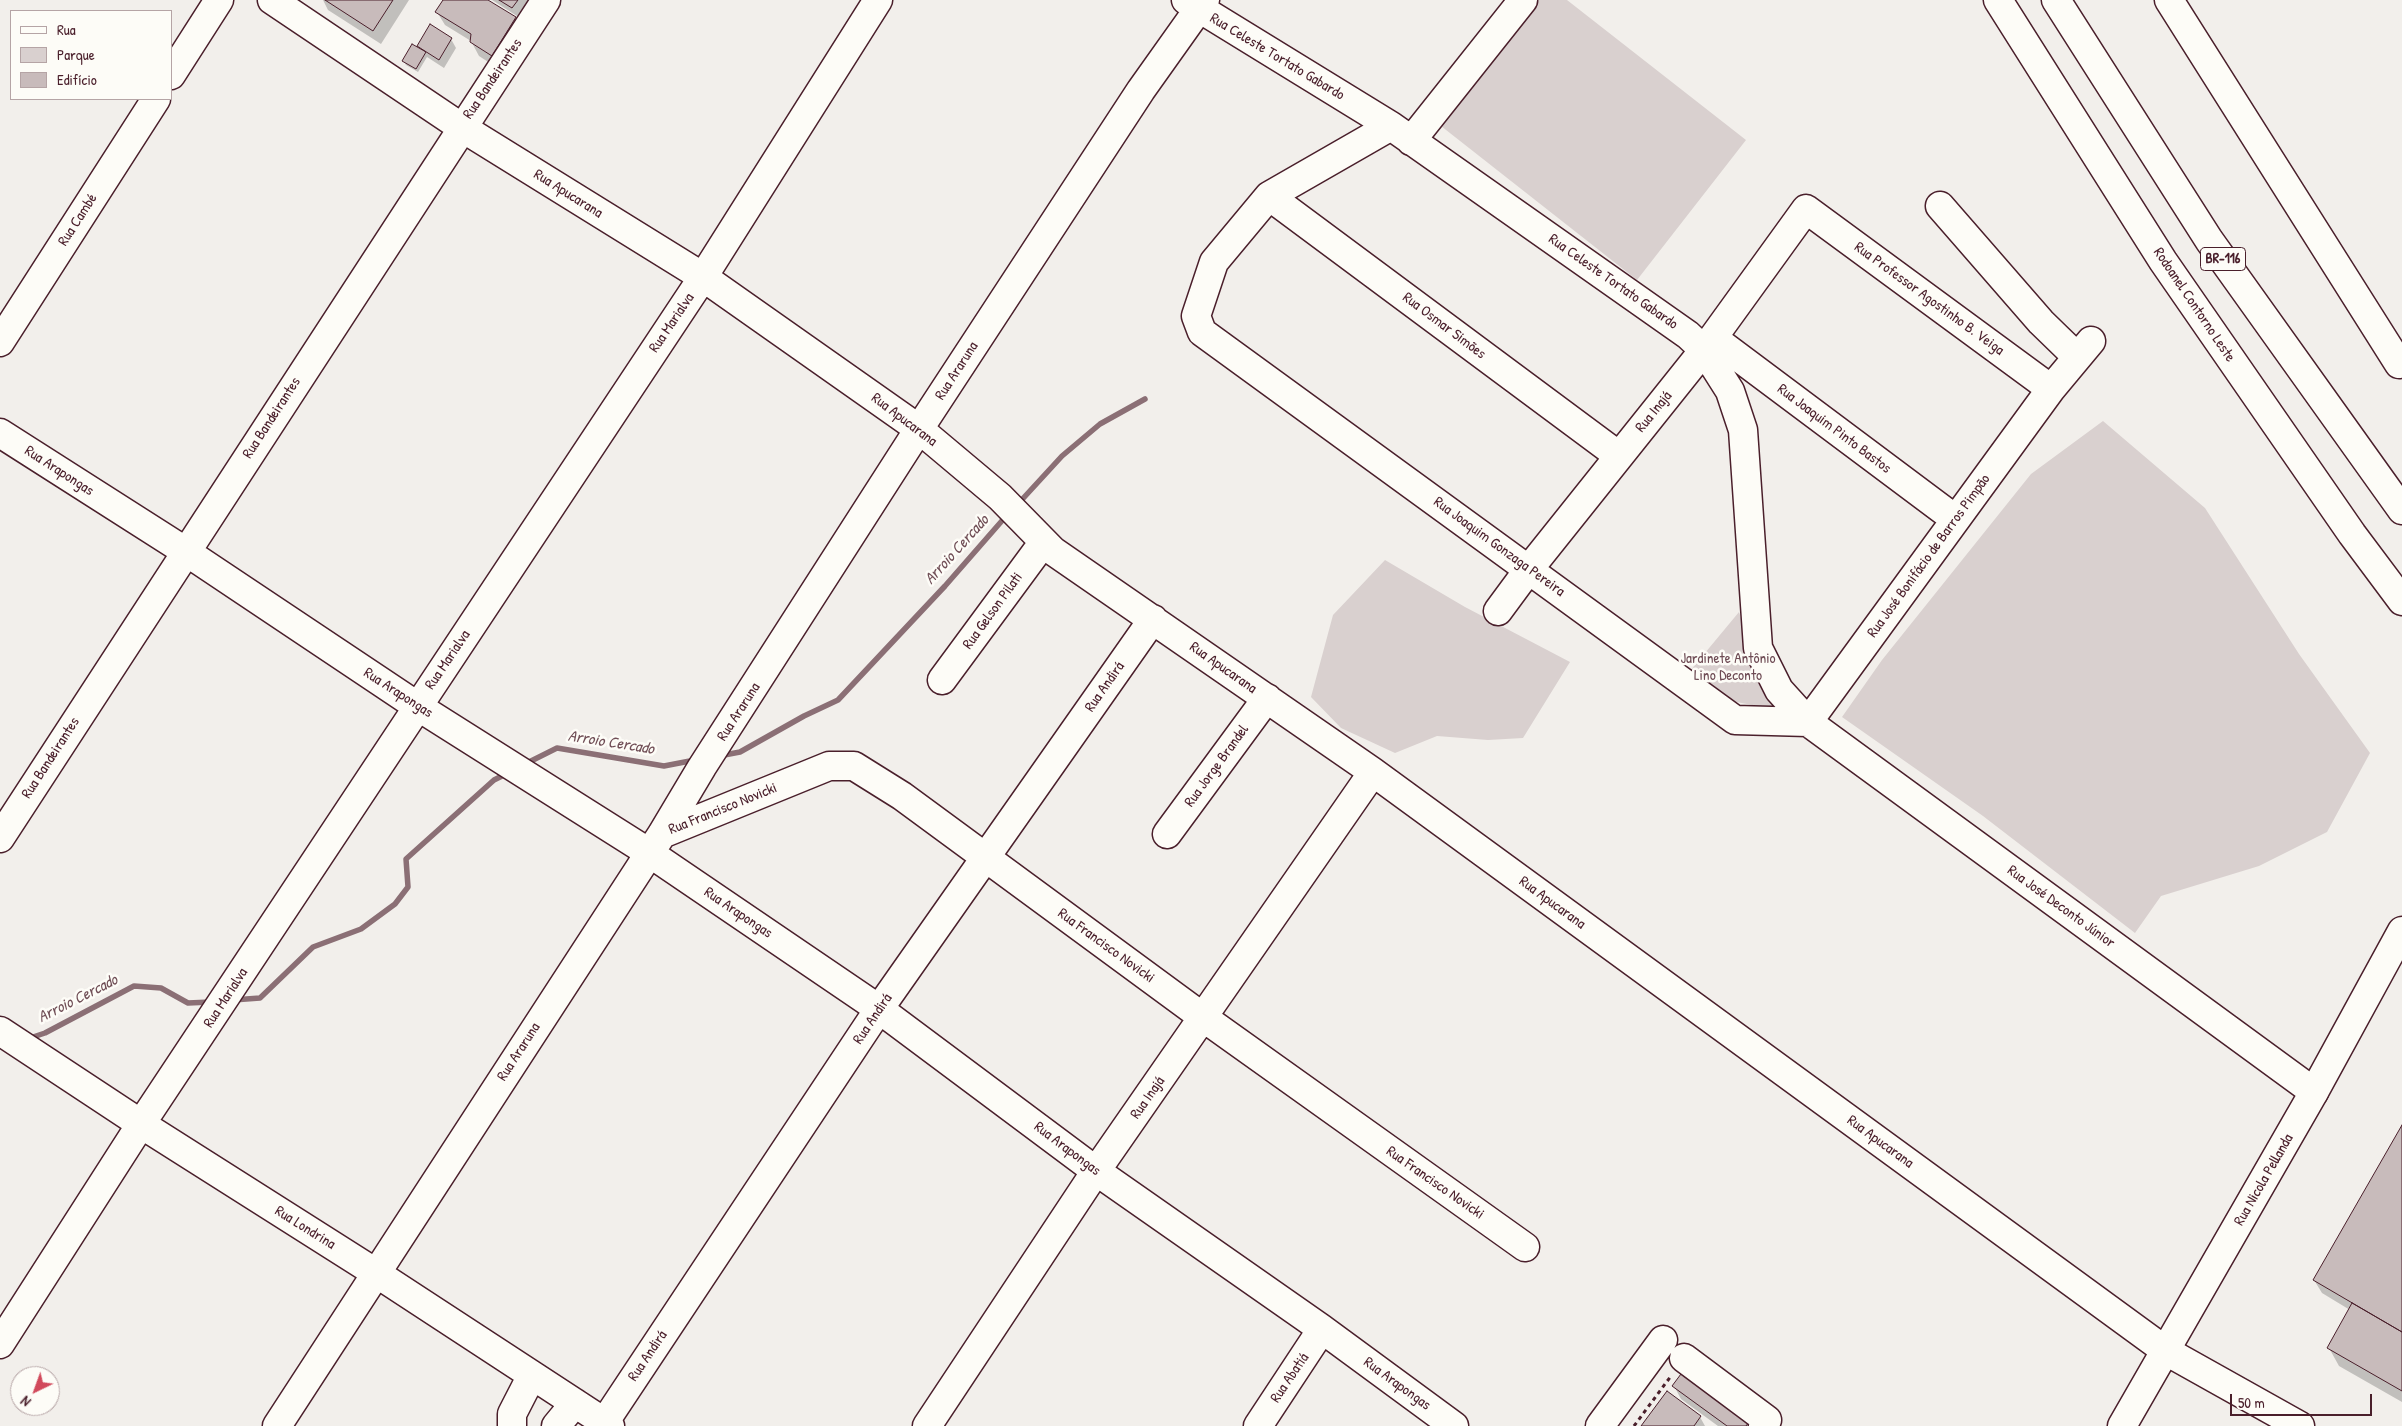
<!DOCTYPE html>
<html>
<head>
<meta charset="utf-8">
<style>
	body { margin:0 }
	#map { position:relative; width:2402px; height:1426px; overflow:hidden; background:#f2efeb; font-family:"Patrick Hand",sans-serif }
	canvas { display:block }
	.legend { position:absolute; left:10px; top:10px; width:162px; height:90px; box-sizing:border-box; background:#fdfcf7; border:1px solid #b5a4a5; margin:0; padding:6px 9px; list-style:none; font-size:15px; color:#4a1f2b }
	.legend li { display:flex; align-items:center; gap:10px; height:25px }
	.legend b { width:25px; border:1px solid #b5a4a5 }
	.north { position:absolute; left:10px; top:1366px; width:50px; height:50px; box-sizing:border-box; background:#fdfcf7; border:1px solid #b5a4a5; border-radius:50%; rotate:222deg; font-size:14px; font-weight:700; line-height:20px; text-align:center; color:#4a1f2b }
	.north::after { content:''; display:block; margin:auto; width:18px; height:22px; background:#d1495b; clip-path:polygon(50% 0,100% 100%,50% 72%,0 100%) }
	.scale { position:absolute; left:2230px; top:1394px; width:142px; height:22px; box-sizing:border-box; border:2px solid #4a1f2b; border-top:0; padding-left:6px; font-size:15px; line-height:18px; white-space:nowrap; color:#4a1f2b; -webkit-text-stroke:4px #fdfcf7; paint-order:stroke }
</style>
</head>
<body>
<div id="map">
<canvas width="2402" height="1426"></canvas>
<ul class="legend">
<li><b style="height:6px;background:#fdfcf7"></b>Rua</li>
<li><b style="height:14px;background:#d9d0cf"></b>Parque</li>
<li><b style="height:14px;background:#c8bbbb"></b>Edifício</li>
</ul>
<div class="north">N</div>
<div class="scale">50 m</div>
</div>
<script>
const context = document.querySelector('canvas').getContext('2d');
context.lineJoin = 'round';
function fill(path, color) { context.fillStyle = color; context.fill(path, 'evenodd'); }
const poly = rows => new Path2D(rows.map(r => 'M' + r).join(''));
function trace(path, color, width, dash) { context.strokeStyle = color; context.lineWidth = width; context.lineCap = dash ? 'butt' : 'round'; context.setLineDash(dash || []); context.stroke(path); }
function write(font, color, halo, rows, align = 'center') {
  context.font = font + ' "Patrick Hand",sans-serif'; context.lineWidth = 5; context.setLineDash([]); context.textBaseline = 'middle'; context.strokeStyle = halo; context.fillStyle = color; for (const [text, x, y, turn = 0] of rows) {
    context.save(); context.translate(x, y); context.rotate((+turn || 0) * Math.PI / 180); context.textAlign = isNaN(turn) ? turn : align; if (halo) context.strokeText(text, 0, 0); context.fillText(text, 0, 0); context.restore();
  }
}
fill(poly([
	[1539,0,1567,0,1746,140,1637,280,1441,126],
	[2103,421,2205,508,2299,654,2370,753,2327,832,2259,866,2161,896,2135,933,1983,816,1842,717,1882,660,2031,474],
	[1385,560,1465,607,1570,662,1523,738,1488,740,1437,736,1395,753,1341,728,1311,697,1333,615],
	[1739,612,1754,659,1778,710,1721,699,1690,671]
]), '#d9d0cf');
fill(poly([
	[323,0,409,0,381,44,328,10],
	[444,0,486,0,515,18,522,32,499,69,479,56,471,41,445,25,437,12],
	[492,0,528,0,517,16],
	[430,26,451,39,456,48,444,68,427,57,418,72,406,65,404,61,421,51,418,46],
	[2402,1128,2402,1402,2339,1366,2329,1348,2350,1310,2322,1293,2314,1280],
	[1674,1386,1759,1426,1718,1426,1681,1399],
	[1700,1417,1705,1426,1643,1426]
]), '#0003');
trace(poly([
	[1017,505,1062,456,1100,424,1145,399],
	[719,756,740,752,804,716,838,700,945,586,1007,515],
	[525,764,557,748,664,766,695,760],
	[233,1000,260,998,313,947,361,929,395,904,408,887,406,859,494,780,508,773],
	[27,1039,45,1033,134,986,161,988,188,1003,211,1002]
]), '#8b6f75', 5.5);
const building = poly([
	[325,0,393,0,373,31,325,0],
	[443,0,488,0,516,17,492,56,470,42,471,34,435,12,443,0],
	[499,0,518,0,512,8,499,0],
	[430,24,452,38,439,60,417,46,430,24],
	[412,44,426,52,416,69,402,61,412,44],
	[2402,1125,2402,1332,2313,1280,2402,1125],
	[2352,1303,2402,1332,2402,1391,2327,1348,2352,1303],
	[1687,1366,1754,1415,1746,1426,1727,1426,1672,1386,1687,1366],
	[1667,1391,1701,1416,1694,1426,1641,1426,1667,1391]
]);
fill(building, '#c8bbbb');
trace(building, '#4a1f2b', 1);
const minor = poly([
	[272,0,461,127,703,277,919,429,1000,497,1053,551,1373,772,2166,1351,2300,1426],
	[1186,0,1391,126,1688,335,1704,350,1730,391,1743,430,1758,648,1779,690,1808,722,2314,1092],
	[2169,0,2399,364],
	[171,75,219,0],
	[1391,126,1269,196,1214,262,1196,316,1202,332,1735,720,1808,722],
	[1411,141,1523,0],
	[1269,196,1619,456],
	[1940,206,2041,322,2077,357],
	[1713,338,1955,519],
	[0,342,156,99],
	[0,433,185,551,417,706,648,852,879,1009,1096,1171,1322,1329,1454,1426],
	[1498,611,1529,569,1704,350,1806,209,2051,389],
	[942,680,1043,543],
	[1808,722,2051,389,2091,341],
	[662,834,829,766,854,766,902,796,1204,1018,1525,1247],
	[1167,834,1267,698],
	[0,838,546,0],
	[0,1031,141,1124,376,1273,610,1426],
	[0,1344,141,1124,703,277,878,0],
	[1684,1358,1767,1420,1763,1426],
	[277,1426,662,834,702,767,919,429,1141,90,1205,0],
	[512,1426,512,1414,532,1375],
	[556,1426,575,1403],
	[602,1426,879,1009,1153,619],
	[927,1426,1096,1171,1373,772],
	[1258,1426,1322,1329],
	[1600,1426,1663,1340]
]);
const major = poly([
	[2122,1426,2314,1092,2402,931]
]);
const highway = poly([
	[1998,0,2163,261,2352,534,2402,601],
	[2056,0,2209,240,2402,510]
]);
trace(minor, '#4a1f2b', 31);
trace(major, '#4a1f2b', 31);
trace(highway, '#4a1f2b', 31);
trace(poly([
	[1634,1426,1671,1376]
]), '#4a1f2b', 3, [4, 4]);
trace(minor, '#fdfcf7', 28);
trace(major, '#fdfcf7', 28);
trace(highway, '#fdfcf7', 28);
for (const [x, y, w] of [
	[2223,259,45]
]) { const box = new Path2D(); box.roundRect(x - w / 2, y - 11.5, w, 23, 4); context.fillStyle = '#fdfcf7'; context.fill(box); trace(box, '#4a1f2b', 1); }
write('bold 14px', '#4a1f2b', null, [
	["BR-116",2223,259]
]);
write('15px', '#4a1f2b', '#fdfcf7', [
	["Rua Celeste Tortato Gabardo",1277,57,31],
	["Rua Bandeirantes",493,79,-56],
	["Rua Apucarana",568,194,32],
	["Rua Cambé",78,220,-57],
	["Rua Celeste Tortato Gabardo",1613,282,35],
	["Rua Professor Agostinho B. Veiga",1929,299,36],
	["Rodoanel Contorno Leste",2194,305,56],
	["Rua Marialva",672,323,-56],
	["Rua Osmar Simões",1444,326,37],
	["Rua Araruna",957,371,-57],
	["Rua Inajá",1654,412,-51],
	["Rua Bandeirantes",272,418,-57],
	["Rua Apucarana",904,420,37],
	["Rua Joaquim Pinto Bastos",1834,429,37],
	["Rua Arapongas",59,471,33],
	["Rua Joaquim Gonzaga Pereira",1499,547,36],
	["Rua José Bonifácio de Barros Pimpão",1929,556,-54],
	["Rua Gelson Pilati",993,611,-54],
	["Rua Marialva",448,660,-56],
	["Rua Apucarana",1223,668,35],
	["Rua Andirá",1105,687,-55],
	["Rua Arapongas",398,693,33],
	["Rua Araruna",739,712,-57],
	["Rua Bandeirantes",51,758,-57],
	["Rua Jorge Brandel",1217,766,-54],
	["Rua Francisco Novicki",723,809,-22],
	["Rua Apucarana",1552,903,36],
	["Rua José Deconto Júnior",2061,907,36],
	["Rua Arapongas",738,913,34],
	["Rua Francisco Novicki",1106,946,36],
	["Rua Marialva",226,998,-57],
	["Rua Andirá",873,1019,-56],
	["Rua Araruna",519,1052,-57],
	["Rua Inajá",1148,1098,-55],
	["Rua Apucarana",1880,1142,36],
	["Rua Arapongas",1067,1149,37],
	["Rua Nicola Pellanda",2264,1180,-60],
	["Rua Francisco Novicki",1435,1183,35],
	["Rua Londrina",305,1228,32],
	["Rua Andirá",648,1356,-56],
	["Rua Abatiá",1290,1378,-56],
	["Rua Arapongas",1397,1384,36]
]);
write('15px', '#6e4b54', '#fdfcf7', [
	["Jardinete Antônio",1728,659],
	["Lino Deconto",1728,676]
]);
write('italic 16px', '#704e56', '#fdfcf7', [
	["Arroio Cercado",957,550,-48],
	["Arroio Cercado",611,743,9],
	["Arroio Cercado",78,999,-27]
]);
</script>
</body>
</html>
